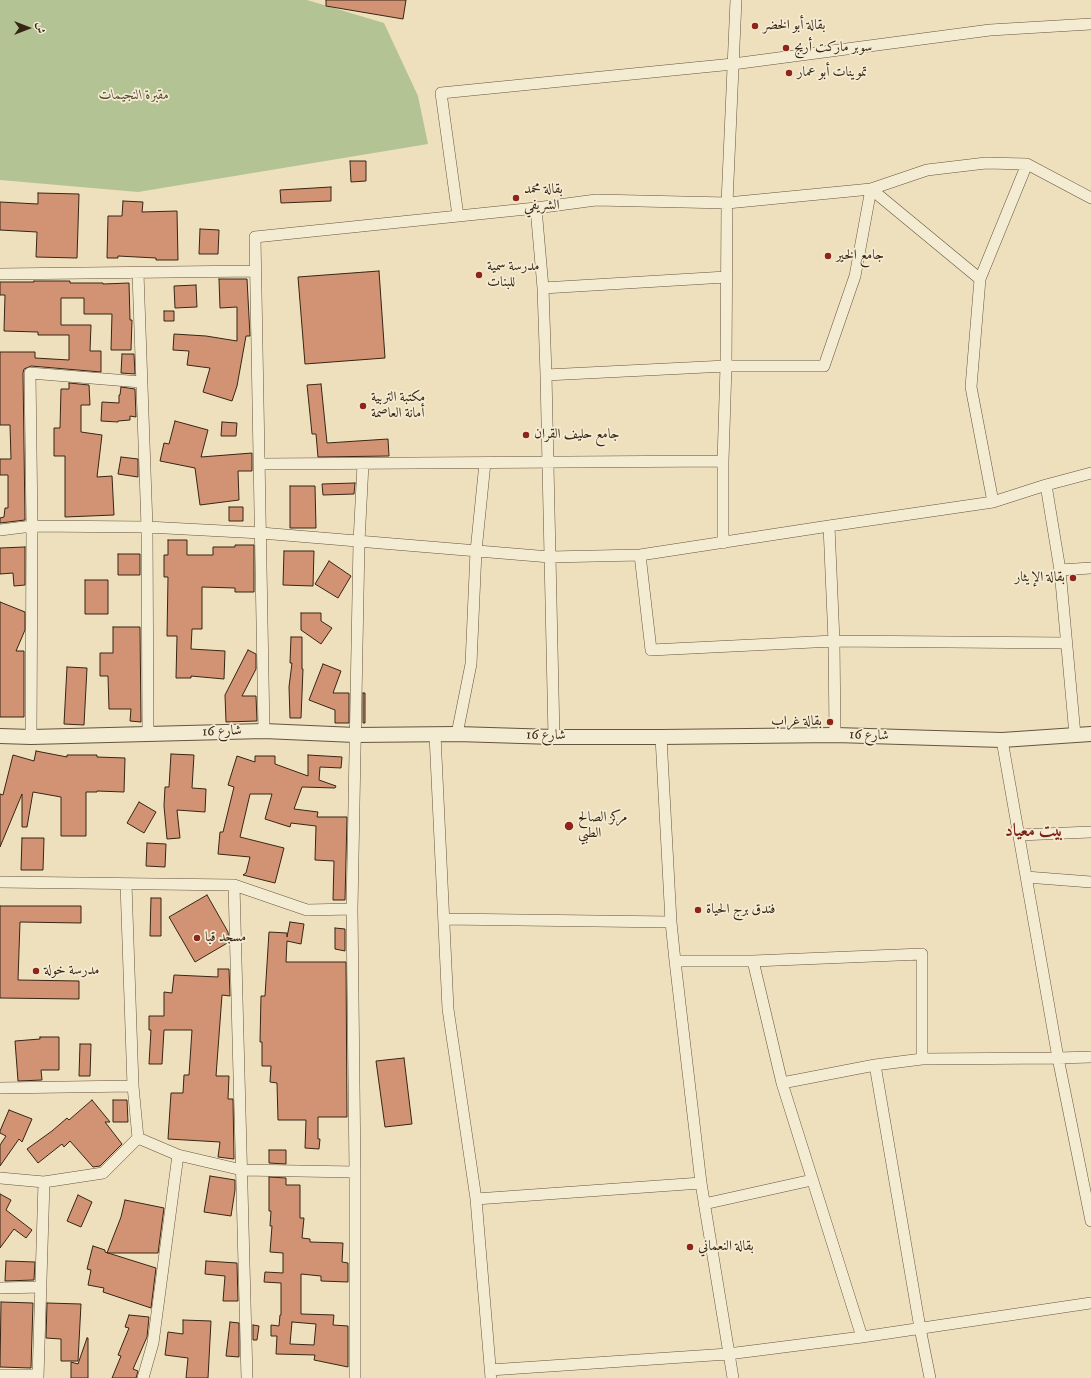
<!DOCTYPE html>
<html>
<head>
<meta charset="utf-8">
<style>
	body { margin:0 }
	#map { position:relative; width:1091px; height:1378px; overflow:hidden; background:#eee0bc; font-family:"IM FELL DW Pica",Amiri,serif }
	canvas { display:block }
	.north { position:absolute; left:8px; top:8px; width:40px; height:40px; -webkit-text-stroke:3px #f4ebd3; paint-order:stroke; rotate:90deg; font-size:11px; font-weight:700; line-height:16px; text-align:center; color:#372514 }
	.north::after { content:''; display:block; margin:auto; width:14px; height:18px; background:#372514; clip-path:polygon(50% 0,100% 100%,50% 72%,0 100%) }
</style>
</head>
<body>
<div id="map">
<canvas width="1091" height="1378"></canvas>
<div class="north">ش</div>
</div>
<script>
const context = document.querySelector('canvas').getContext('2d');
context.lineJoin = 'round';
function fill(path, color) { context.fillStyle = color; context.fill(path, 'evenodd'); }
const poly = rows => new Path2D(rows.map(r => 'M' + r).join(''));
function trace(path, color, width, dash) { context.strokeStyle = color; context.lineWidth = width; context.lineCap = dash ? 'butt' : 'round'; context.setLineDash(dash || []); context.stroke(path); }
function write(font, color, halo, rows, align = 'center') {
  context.font = font + ' "IM FELL DW Pica",Amiri,serif'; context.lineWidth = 3.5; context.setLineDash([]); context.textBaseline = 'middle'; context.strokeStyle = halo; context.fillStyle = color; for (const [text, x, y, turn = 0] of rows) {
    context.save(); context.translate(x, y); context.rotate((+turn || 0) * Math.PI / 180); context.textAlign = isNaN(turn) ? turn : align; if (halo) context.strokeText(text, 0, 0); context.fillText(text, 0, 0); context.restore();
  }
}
fill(poly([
	[0,0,307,0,384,23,418,96,428,144,138,192,0,180]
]), '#b4c394');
const building = poly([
	[326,0,406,0,403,19,326,6,326,0],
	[350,161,366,161,366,181,351,182,350,161],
	[331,187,331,201,281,203,280,190,331,187],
	[38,193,79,194,77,258,36,257,37,232,0,230,0,202,38,204,38,193],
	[123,201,143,202,142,212,177,211,178,260,156,260,156,258,118,256,118,258,107,258,108,216,122,216,123,201],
	[200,229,219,230,218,254,199,254,200,229],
	[379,271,385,358,305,364,298,277,379,271],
	[219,279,247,279,250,336,246,336,237,386,232,401,203,392,210,368,187,365,189,351,173,350,174,334,206,336,237,341,237,307,220,308,219,279],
	[34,281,70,281,70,283,103,283,103,284,129,283,130,320,132,320,131,350,111,350,112,314,84,314,84,298,61,298,61,325,91,325,90,351,101,351,101,372,31,366,24,369,23,373,25,520,0,523,0,518,4,517,5,508,8,508,8,475,0,475,0,459,11,459,10,425,0,425,0,352,35,352,35,358,69,360,69,335,38,335,38,332,4,331,5,295,0,295,0,282,34,282,34,281],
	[196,285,197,307,175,308,174,286,196,285],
	[164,311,174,311,174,321,164,321,164,311],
	[122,354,134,354,135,374,121,373,122,354],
	[69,383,89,385,90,405,81,405,81,432,102,435,97,477,112,476,114,515,65,517,65,456,54,456,54,428,60,428,61,389,69,389,69,383],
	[321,384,327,443,388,439,389,456,318,457,316,434,312,434,307,385,321,384],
	[121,387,135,389,136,417,130,416,130,420,118,421,118,422,101,421,102,402,119,403,119,395,120,395,121,387],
	[175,421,208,430,201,457,252,453,252,471,238,471,239,500,200,505,195,468,160,461,164,443,169,444,175,421],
	[222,422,237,423,236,436,221,436,222,422],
	[121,457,138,459,138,477,118,474,121,457],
	[355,483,354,494,323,495,322,484,355,483],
	[290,486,315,486,316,528,290,528,290,486],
	[229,507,243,507,243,521,229,521,229,507],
	[168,540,187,540,187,555,213,555,213,547,235,547,235,545,254,545,254,592,235,592,235,588,202,587,202,629,192,629,191,649,225,651,224,679,191,676,191,678,176,678,177,636,167,636,168,577,164,577,164,555,168,555,168,540],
	[25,547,25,585,14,586,13,573,0,574,0,548,25,547],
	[284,551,314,551,313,586,283,585,284,551],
	[118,554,140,554,140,575,118,575,118,554],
	[329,561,351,576,338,598,315,584,329,561],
	[85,580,108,580,108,614,85,614,85,580],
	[0,602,25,612,25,630,16,651,24,651,24,717,0,717,0,602],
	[301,613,321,613,321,621,332,628,321,644,301,630,301,613],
	[113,627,140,627,141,722,130,721,131,709,109,709,108,676,100,676,100,653,113,653,113,627],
	[291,637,302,637,302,669,303,669,301,718,290,718,289,687,292,663,290,663,291,637],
	[248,650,256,654,256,669,242,696,256,696,257,721,226,722,225,695,248,650],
	[323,664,341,671,333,693,349,693,349,723,335,723,335,710,309,700,323,664],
	[67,667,87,668,84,725,64,724,67,667],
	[363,693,365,693,365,723,363,723,363,693],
	[36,751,67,757,67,755,97,755,97,757,125,758,124,792,97,791,97,792,86,792,86,836,61,836,61,797,33,792,27,827,22,827,22,794,0,847,0,794,3,795,13,755,34,761,36,751],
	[171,754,194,755,192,788,206,789,205,812,177,810,180,838,167,839,164,806,165,787,169,787,171,754],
	[308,755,342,757,341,768,320,767,319,780,336,786,335,788,302,787,294,809,318,812,317,817,347,817,345,900,333,900,334,861,315,860,316,826,291,823,290,827,265,819,272,794,250,794,240,837,284,848,275,883,243,875,246,873,250,857,218,854,220,832,223,832,234,787,228,785,237,756,255,762,255,756,275,756,275,764,308,776,308,755],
	[139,802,156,812,144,833,127,823,139,802],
	[22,838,44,838,43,870,21,870,22,838],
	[147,843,166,844,165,867,146,866,147,843],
	[207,895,228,932,229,942,195,962,169,917,207,895],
	[151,898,161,898,161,936,150,936,151,898],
	[0,906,81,906,81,923,20,922,18,980,79,981,79,999,0,998,0,906],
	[290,922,304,924,301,944,287,941,286,962,346,962,347,1117,318,1117,318,1139,320,1139,319,1149,305,1148,306,1120,278,1120,277,1083,270,1082,271,1066,262,1066,262,1042,260,1042,261,996,265,996,269,932,287,933,287,937,290,922],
	[335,928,345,929,345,951,335,949,335,928],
	[218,969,229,969,230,996,222,995,216,1076,229,1076,228,1099,233,1099,234,1159,218,1157,220,1142,168,1139,171,1093,183,1093,184,1075,189,1075,192,1030,164,1030,162,1064,149,1064,151,1030,149,1030,149,1016,164,1016,164,992,172,993,174,975,218,977,218,969],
	[40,1037,59,1037,59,1070,41,1070,42,1080,18,1081,15,1041,40,1039,40,1037],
	[80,1044,91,1044,90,1076,79,1076,80,1044],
	[404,1058,412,1124,385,1127,376,1061,404,1058],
	[92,1100,110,1122,105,1122,122,1144,100,1166,93,1167,70,1141,64,1147,62,1144,38,1163,27,1149,52,1131,67,1118,69,1120,92,1100],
	[113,1100,127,1100,128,1122,113,1122,113,1100],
	[9,1110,32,1119,22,1142,19,1139,0,1166,0,1145,6,1136,0,1133,0,1131,9,1110],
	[269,1150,286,1150,286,1164,269,1163,269,1150],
	[210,1176,235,1180,235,1190,231,1216,204,1212,210,1176],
	[269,1177,286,1178,286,1185,300,1185,300,1218,304,1218,302,1238,310,1239,310,1242,343,1243,342,1262,348,1263,348,1282,321,1281,321,1276,301,1274,301,1314,334,1315,333,1325,348,1326,348,1367,314,1360,315,1355,276,1354,277,1336,271,1336,271,1325,279,1326,280,1315,281,1315,281,1283,264,1282,265,1272,283,1273,283,1253,270,1252,272,1226,270,1226,271,1211,269,1211,269,1177],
	[292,1322,316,1324,314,1345,290,1344,292,1322],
	[0,1194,11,1200,6,1210,32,1230,26,1238,14,1229,0,1248,0,1194],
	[78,1195,92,1202,81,1227,67,1221,78,1195],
	[125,1200,164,1208,158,1253,107,1253,121,1217,125,1200],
	[93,1246,105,1250,105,1252,156,1268,151,1308,103,1292,104,1288,88,1285,91,1270,87,1269,93,1246],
	[6,1261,35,1262,34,1280,5,1281,6,1261],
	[206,1261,237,1263,238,1301,223,1301,225,1276,205,1274,206,1261],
	[1,1302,33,1303,31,1368,0,1367,1,1302],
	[47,1303,81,1304,78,1361,61,1361,61,1339,46,1338,47,1303],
	[129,1315,149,1317,147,1337,133,1369,138,1371,136,1378,112,1378,121,1356,118,1355,129,1328,125,1327,129,1315],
	[183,1320,211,1321,208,1378,186,1378,188,1358,165,1355,168,1332,183,1334,183,1320],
	[230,1322,239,1323,239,1357,226,1356,230,1322],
	[253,1325,259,1326,257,1340,253,1340,253,1325],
	[87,1338,88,1338,88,1378,71,1378,71,1362,78,1364,87,1338]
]);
fill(building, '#d29375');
trace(building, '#372514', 1);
const minor = poly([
	[536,208,543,288,546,375,554,737],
	[458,216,441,93,733,64,990,30,1091,24],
	[138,273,147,527,148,735],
	[0,274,256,271],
	[543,288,726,277],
	[546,375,726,366,824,366,855,276,871,189,980,279],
	[260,464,723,461],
	[1046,485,1060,570,1075,735],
	[993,502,971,387,980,279,1027,164],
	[0,530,32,526,147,527,261,533,550,557,640,555,829,526],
	[723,543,723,461,726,366,727,203,736,0],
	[640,555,651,650,834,641,829,526,993,502,1046,485,1091,473],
	[1060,570,1091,568],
	[264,731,255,237,536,208,596,200,727,203,871,189,927,170,986,163,1027,164,1091,198],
	[457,734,471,664,476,551,485,463],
	[435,735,448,1009,476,1199,491,1378],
	[835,735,834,641,1066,643],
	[31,737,32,526,30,373,141,382],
	[661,737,671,922,675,961,701,1183,733,1378],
	[1002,740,1058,1058,1091,1221],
	[1019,835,1091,832],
	[1026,877,1091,882],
	[0,882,234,885,307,910,352,909],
	[126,884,133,1086,138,1138],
	[234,885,247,1378],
	[445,919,671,922],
	[675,961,753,961,922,954,922,1059],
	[753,961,782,1083,862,1337],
	[875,1065,920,1328,930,1378],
	[782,1083,875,1065,922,1059,1058,1058,1091,1057],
	[0,1088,133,1086],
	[138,1138,178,1155,242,1170,355,1172],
	[0,1178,44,1182,103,1173,138,1138],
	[476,1199,701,1183],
	[704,1204,812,1180],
	[0,1288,41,1287],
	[490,1370,728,1354,862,1337,1091,1303],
	[0,1375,38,1375],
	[38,1378,44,1182],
	[143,1378,153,1343,178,1155],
	[355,1378,355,1172,352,909,359,542,363,464]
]);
const tertiary = poly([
	[0,736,31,737,264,731,355,735,457,734,554,737,661,737,835,735,1002,740,1091,734]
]);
trace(minor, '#65543e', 12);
trace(tertiary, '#65543e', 16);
trace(minor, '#f4ebd3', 11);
trace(tertiary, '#f4ebd3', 14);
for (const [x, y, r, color] of [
	[755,26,4,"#8f2418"],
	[786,48,4,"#8f2418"],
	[789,73,4,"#8f2418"],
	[516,198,4,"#8f2418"],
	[828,256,4,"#8f2418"],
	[479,275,4,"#8f2418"],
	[363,406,4,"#8f2418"],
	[526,435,4,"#8f2418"],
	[1073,578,4,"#8f2418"],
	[830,722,4,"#8f2418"],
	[569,826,5,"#8f2418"],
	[698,910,4,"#8f2418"],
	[197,938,4,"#8f2418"],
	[36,971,4,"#8f2418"],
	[690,1247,4,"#8f2418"]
]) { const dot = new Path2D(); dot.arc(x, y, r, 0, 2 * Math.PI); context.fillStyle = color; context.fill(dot); trace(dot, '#f4ebd3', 1.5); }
write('14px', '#372514', '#f4ebd3', [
	["بقالة أبو الخضر",763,26],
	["سوبر ماركت أريج",794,48],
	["تموينات أبو عمار",797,73],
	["بقالة محمد",524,190],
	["الشريفي",524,206],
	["جامع الخير",836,256],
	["مدرسة سمية",487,267],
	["للبنات",487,283],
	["مكتبة التربية",371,398],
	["أمانة العاصمة",371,414],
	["جامع حليف القران",534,435],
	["بقالة الإيثار",1065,578,"right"],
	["بقالة غراب",822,722,"right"],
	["مركز الصالح",578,818],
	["الطبي",578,834],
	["فندق برج الحياة",706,910],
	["مسجد قبا",205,938],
	["مدرسة خولة",44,971],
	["بقالة النعماني",698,1247]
], 'left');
write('italic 14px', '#564c34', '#f4ebd3', [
	["مقبرة النجيمات",134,96]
]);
write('14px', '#372514', '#f4ebd3', [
	["شارع 16",222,732,-2],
	["شارع 16",546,736,1],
	["شارع 16",869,736,2]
]);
write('bold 18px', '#7a1f14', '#f4ebd3', [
	["بيت معياد",1034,832]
]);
</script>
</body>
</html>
